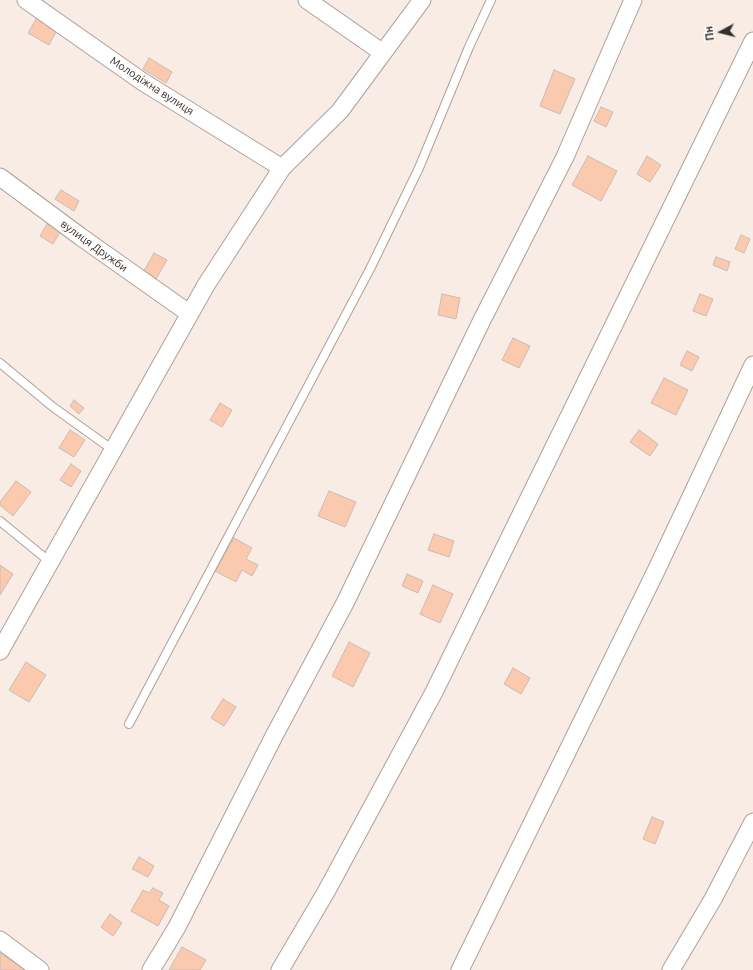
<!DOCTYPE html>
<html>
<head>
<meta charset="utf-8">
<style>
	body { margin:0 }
	#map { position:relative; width:753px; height:970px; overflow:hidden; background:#f9ece5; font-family:Ubuntu,sans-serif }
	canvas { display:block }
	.north { position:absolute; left:701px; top:12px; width:40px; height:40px; -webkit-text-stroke:3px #fefbfa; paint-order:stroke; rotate:263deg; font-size:11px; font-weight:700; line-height:16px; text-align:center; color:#332f2c }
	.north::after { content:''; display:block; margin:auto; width:14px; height:18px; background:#332f2c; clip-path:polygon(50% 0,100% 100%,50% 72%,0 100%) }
</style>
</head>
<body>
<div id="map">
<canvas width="753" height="970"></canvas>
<div class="north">Пн</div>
</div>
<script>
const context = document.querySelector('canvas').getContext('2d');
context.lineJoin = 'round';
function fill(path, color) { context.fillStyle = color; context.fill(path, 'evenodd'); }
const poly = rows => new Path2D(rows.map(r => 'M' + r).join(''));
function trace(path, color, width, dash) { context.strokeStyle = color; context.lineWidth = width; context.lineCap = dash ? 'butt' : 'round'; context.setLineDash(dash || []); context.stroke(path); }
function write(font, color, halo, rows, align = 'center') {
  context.font = font + ' Ubuntu,sans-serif'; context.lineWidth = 3; context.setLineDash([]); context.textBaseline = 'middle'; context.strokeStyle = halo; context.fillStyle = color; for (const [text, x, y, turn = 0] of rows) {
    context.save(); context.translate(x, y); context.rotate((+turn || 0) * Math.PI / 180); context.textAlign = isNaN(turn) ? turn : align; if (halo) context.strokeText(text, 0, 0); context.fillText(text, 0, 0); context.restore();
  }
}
const building = poly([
	[38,16,58,28,49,45,28,33,38,16],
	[149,58,172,72,166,83,143,69,149,58],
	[554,70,575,79,560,114,540,106,554,70],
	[601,107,613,112,606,127,594,121,601,107],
	[588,156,617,171,601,201,572,185,588,156],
	[647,156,661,165,650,182,637,174,647,156],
	[61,190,79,201,74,211,55,199,61,190],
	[50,219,63,227,53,244,40,236,50,219],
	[741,235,750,239,744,253,735,249,741,235],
	[154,253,167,260,156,279,144,271,154,253],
	[716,257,730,262,727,271,713,265,716,257],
	[442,294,460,298,456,319,438,315,442,294],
	[700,294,713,299,706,316,693,311,700,294],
	[513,338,530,346,519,368,502,360,513,338],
	[687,351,699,357,692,371,680,365,687,351],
	[664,378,688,390,676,415,651,403,664,378],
	[74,400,84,408,79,414,70,406,74,400],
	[220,403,232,410,222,427,210,420,220,403],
	[70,430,85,440,74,457,59,448,70,430],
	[639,430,658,444,650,456,630,442,639,430],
	[71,464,81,471,71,487,60,480,71,464],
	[16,481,31,492,13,516,0,505,0,502,16,481],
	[329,491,356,502,345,527,318,516,329,491],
	[434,534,454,541,449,557,428,550,434,534],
	[234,538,252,548,246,559,258,565,252,576,242,570,236,582,215,571,234,538],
	[0,565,13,574,0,595,0,565],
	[407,574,423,581,418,593,402,586,407,574],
	[433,585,453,594,440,623,420,614,433,585],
	[349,642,370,653,353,687,332,676,349,642],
	[26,662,46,675,29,702,9,690,26,662],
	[513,668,530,678,521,694,504,684,513,668],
	[223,699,236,707,224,726,211,718,223,699],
	[652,817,664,822,655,844,643,839,652,817],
	[139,857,154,866,148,877,132,869,139,857],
	[153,888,163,893,159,900,169,906,158,926,131,911,143,890,149,893,153,888],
	[110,914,122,923,113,936,101,927,110,914],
	[182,947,206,960,200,970,169,970,182,947],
	[0,953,24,969,23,970,0,970,0,953]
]);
fill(building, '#fbc9ad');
trace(building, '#c8bcb5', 1);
const service = poly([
	[0,363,53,407,113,450],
	[0,521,50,562],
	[129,724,370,269,419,168,469,47,491,0]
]);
const minor = poly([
	[26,0,143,82,282,168],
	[307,0,383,53],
	[0,177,81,237,190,314],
	[0,651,206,285,282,168,340,111,422,0],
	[0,940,40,970],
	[151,970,177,927,274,736,345,603,482,320,565,157,633,0],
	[280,970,326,892,434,692,753,41],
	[460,970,655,573,753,365],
	[671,970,713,899,753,822]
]);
trace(service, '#ada09a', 10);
trace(minor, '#ada09a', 19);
trace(service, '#fff', 8);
trace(minor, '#fff', 17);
write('11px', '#332f2c', '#fefbfa', [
	["Молодіжна вулиця",152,86,33],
	["вулиця Дружби",94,246,36]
]);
</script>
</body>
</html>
